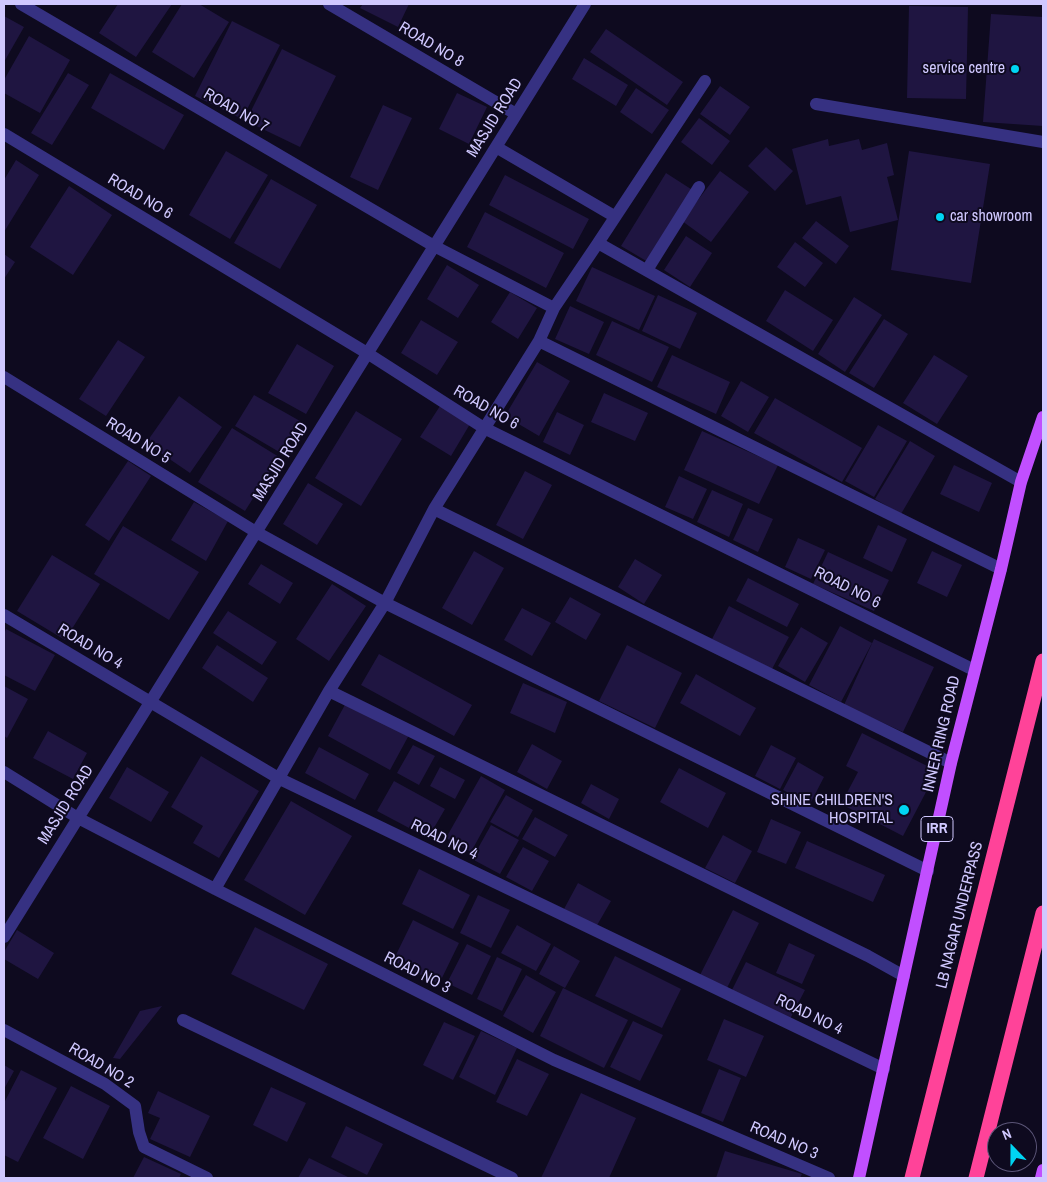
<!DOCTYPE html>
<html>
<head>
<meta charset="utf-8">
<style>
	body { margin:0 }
	#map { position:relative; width:1047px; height:1182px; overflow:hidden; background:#0e0a1f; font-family:"Archivo Narrow",sans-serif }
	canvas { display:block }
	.frame { position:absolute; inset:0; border:5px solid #d0c8ff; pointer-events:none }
	.north { position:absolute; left:987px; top:1122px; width:50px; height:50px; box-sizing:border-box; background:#0e0a1f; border:1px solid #5c5679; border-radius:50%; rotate:338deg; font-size:14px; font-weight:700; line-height:20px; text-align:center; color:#d0c8ff }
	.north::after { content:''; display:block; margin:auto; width:18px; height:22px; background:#00d5f3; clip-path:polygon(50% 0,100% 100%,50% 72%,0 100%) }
</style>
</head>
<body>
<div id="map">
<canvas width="1047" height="1182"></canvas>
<div class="frame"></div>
<div class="north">N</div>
</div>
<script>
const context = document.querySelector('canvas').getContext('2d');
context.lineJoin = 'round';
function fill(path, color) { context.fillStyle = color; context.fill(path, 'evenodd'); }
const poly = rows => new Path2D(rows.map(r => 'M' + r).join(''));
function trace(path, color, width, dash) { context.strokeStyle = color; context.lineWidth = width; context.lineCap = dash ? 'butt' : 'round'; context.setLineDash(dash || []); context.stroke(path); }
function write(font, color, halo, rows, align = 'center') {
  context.font = font + ' "Archivo Narrow",sans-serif'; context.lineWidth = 4; context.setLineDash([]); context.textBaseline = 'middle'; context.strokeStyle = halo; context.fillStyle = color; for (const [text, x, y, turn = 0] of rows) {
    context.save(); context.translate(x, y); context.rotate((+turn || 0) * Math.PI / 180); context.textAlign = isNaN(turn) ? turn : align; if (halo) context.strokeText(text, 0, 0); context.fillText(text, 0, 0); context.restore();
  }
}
fill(poly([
	[118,4,172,4,136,57,99,33],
	[182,4,199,4,229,22,194,78,152,52],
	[363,4,409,4,398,27,360,8],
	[909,6,968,7,966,99,907,98],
	[991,14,1043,17,1043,126,983,122],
	[4,16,24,27,4,62],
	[232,21,280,45,242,119,195,96],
	[606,29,683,82,667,105,590,52],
	[29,36,70,60,40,113,4,93,4,80],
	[282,49,336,76,300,147,246,121],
	[584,58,628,85,616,106,572,79],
	[68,73,89,85,52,145,31,133],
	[110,73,184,115,164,150,91,108],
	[720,86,750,107,730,135,700,114],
	[636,88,669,110,652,134,620,112],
	[457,93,487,107,469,144,439,129],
	[383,105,412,118,378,190,350,177],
	[699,118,730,141,712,165,681,142],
	[828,139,829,146,859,139,862,150,887,143,894,175,887,177,898,220,850,232,841,196,806,205,792,149],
	[766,147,793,171,775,191,748,166],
	[226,151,268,175,230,239,189,215],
	[909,151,990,164,971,283,891,270],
	[16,160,39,175,4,232,4,180],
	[720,171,749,192,711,242,682,221],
	[666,173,694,191,648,262,621,246],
	[505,175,589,219,573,249,489,205],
	[271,179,317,205,280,269,234,243],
	[69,186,112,215,73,275,30,247],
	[485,212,564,253,546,288,467,247],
	[816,221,849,246,836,264,802,238],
	[686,236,712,253,690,287,664,270],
	[795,242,823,263,805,287,777,267],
	[4,254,15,262,4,279],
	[447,265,479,285,458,318,427,299],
	[592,267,655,296,639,330,576,301],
	[785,290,833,320,813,351,766,321],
	[510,292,537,308,518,339,491,322],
	[658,295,697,313,680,349,642,331],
	[854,297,882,315,845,372,818,354],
	[570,306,604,322,589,354,555,339],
	[884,319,908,334,874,388,849,373],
	[421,320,458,342,437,375,401,353],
	[612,321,669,347,652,382,596,355],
	[118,340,145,357,106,416,79,399],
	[297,344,334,366,306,414,268,393],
	[672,355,730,382,716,414,657,387],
	[934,355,968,376,937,424,903,403],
	[537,362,570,381,539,436,505,416],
	[741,381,769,397,748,432,721,416],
	[604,393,648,413,635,441,591,422],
	[254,395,300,421,281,453,235,426],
	[179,396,222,427,190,473,146,443],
	[775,398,862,448,842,482,754,433],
	[440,406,470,424,451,456,420,437],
	[356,411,402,439,361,506,315,478],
	[557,412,584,425,570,455,543,442],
	[878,425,907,441,874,497,845,481],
	[232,428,279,457,245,511,198,482],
	[702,431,778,465,759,504,684,470],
	[910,441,935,456,901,514,875,499],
	[128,461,151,476,109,541,85,525],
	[954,465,992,483,979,512,940,494],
	[525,471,552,485,523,539,496,525],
	[679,476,707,489,693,519,665,507],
	[308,483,343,504,317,545,283,524],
	[712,490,743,504,729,537,697,522],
	[194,502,228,521,206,561,171,540],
	[748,508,773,519,758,552,733,540],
	[878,525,907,539,892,572,863,558],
	[123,526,199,572,169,620,94,574],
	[798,538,825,550,811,579,785,567],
	[474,551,504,568,472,625,442,608],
	[932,551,962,565,947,597,917,583],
	[828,552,889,580,874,611,813,584],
	[52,555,100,584,65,640,17,611],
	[635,559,662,575,644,604,618,587],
	[261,564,293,583,280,604,248,584],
	[748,578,799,604,787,627,736,601],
	[332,584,366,606,329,661,296,639],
	[570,597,601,614,586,640,555,622],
	[729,606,789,637,772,669,712,639],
	[522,608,551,623,532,656,504,640],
	[228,611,277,642,262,665,213,633],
	[840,626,872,643,841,702,809,685],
	[801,627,828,643,805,682,778,666],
	[6,629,55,655,35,691,4,675,4,634],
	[874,639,934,667,903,732,844,705],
	[217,645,268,678,253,702,202,668],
	[627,645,682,673,655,728,599,701],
	[379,654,472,705,454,736,361,685],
	[696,674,756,708,740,736,680,703],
	[523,683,567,702,555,733,510,713],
	[4,686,28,699,7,738,4,736],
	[347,701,409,735,390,770,328,736],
	[48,731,87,753,73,779,33,758],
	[862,733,937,771,903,836,841,804,858,772,846,766],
	[532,744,562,761,547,789,517,772],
	[413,745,435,756,419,785,397,773],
	[771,745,796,758,780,789,755,776],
	[319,747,369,774,355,800,305,773],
	[201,756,259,791,219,858,193,843,203,826,171,807],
	[798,762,824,777,810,804,783,790],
	[127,767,169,792,151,822,109,798],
	[440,767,465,780,455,799,430,786],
	[679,768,726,793,708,828,660,802],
	[481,776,505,790,471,852,446,838],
	[394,781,445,809,428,838,377,811],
	[591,784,619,799,609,819,581,803],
	[506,795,533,810,518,837,490,822],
	[291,801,352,836,305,915,244,880],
	[535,817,568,835,555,857,522,839],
	[771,819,801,832,786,864,757,852],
	[491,825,519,840,500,874,472,859],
	[723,835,752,851,735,883,705,868],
	[807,841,885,875,873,902,795,868],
	[523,847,549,861,532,891,506,877],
	[419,869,470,895,453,929,402,904],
	[578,883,611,901,596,927,564,909],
	[478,895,510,910,491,948,460,933],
	[733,910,759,923,727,988,700,975],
	[413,920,459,943,439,984,393,961],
	[517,925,551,944,536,971,501,953],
	[255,927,328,964,304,1010,231,974],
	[17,930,54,953,38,979,4,959,4,952],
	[789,943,815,955,802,984,776,973],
	[467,944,491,956,472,995,447,983],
	[554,946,580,961,565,988,539,974],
	[615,956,681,989,662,1028,595,996],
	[497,957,522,969,502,1011,477,999],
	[746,962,805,990,789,1021,731,992],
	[526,975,556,992,533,1033,503,1016],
	[563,988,628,1020,604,1068,540,1036],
	[162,1006,120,1059,113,1058,140,1011],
	[724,1019,764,1036,746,1077,707,1060],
	[633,1021,663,1035,640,1081,610,1067],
	[444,1022,475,1036,453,1080,423,1065],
	[481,1031,517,1048,495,1095,459,1077],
	[517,1059,549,1074,527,1116,496,1102],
	[4,1065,14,1071,4,1089],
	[719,1069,741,1078,723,1122,701,1113],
	[21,1070,57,1088,18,1162,4,1155,4,1103],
	[71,1086,110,1106,83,1159,43,1138],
	[271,1087,306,1103,287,1142,253,1125],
	[158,1091,210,1116,190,1157,150,1139,160,1118,148,1113],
	[581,1093,636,1118,609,1178,541,1178],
	[346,1126,383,1144,367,1175,331,1157],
	[725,1151,802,1174,800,1178,716,1178],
	[144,1157,181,1174,179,1178,133,1178],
	[309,1158,350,1178,298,1178]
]), '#1f1541');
trace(poly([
	[21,4,434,246,554,308],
	[329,4,516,114],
	[816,104,1043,142],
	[4,134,367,353,484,428,974,670],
	[496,147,614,216],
	[598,243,705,81],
	[647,270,699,187],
	[539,341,1001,569],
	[4,377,256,532,385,603,928,871],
	[434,509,951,763],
	[4,615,280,779,884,1069],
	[329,691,868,956,904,976],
	[4,772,78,818,215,889,554,1060,829,1178],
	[215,889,329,691,385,603,434,509,539,341,554,308,598,243,1021,482],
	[4,937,585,4],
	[183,1020,512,1178],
	[4,1030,105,1084,135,1106,139,1132,144,1147,207,1178]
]), '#363182', 12);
trace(poly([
	[859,1178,951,763,1001,569,1021,482,1043,417],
	[1041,1178,1043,1170]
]), '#c14fff', 12);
trace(poly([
	[912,1178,1043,661],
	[976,1178,1043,913]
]), '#ff4399', 15);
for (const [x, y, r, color] of [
	[1015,69,5,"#00d5f3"],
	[940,217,5,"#00d5f3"],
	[904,810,6,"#00d5f3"]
]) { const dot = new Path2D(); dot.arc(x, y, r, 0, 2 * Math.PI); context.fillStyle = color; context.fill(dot); trace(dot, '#0e0a1f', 2); }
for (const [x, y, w] of [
	[937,829,32]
]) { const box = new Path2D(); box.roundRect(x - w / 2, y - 12.5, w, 25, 4); context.fillStyle = '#0e0a1f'; context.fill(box); trace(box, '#d0c8ff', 1); }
write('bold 15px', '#d0c8ff', null, [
	["IRR",937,829]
]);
write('16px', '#d0c8ff', '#0e0a1f', [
	["ROAD NO 8",431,45,31],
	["ROAD NO 7",236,111,30],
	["MASJID ROAD",495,118,-58],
	["ROAD NO 6",140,197,31],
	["ROAD NO 6",486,408,30],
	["ROAD NO 5",138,441,32],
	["MASJID ROAD",281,462,-58],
	["ROAD NO 6",847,588,27],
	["ROAD NO 4",90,647,31],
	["INNER RING ROAD",942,734,-77],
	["MASJID ROAD",66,805,-58],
	["ROAD NO 4",444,840,26],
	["LB NAGAR UNDERPASS",960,915,-76],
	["ROAD NO 3",417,973,27],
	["ROAD NO 4",809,1015,26],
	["ROAD NO 2",101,1066,31],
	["ROAD NO 3",784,1141,23]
]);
write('16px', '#d0c8ff', '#0e0a1f', [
	["service centre",1005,69],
	["car showroom",950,217,"left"],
	["SHINE CHILDREN'S",893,801],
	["HOSPITAL",893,819]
], 'right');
</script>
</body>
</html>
